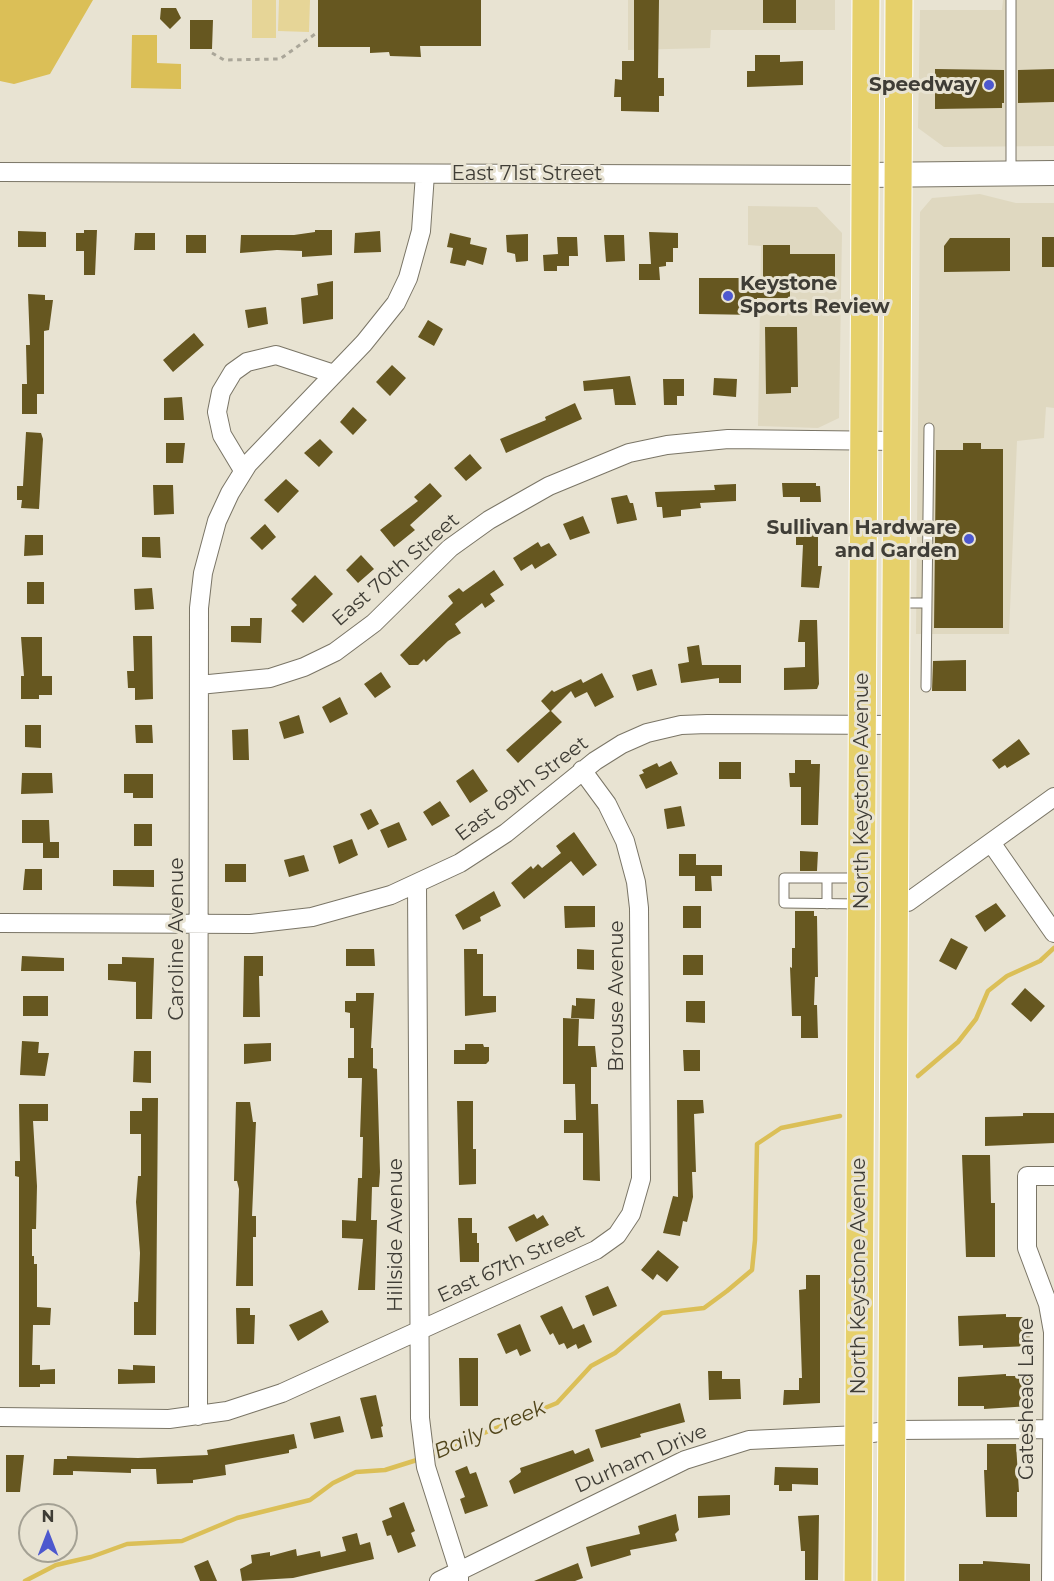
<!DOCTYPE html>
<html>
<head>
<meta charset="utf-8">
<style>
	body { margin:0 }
	#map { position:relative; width:1054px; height:1581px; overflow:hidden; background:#e8e3d2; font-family:Montserrat,sans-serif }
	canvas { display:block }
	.north { position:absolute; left:18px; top:1503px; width:60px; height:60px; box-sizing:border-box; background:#e8e3d2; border:2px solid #a4a194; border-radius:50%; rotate:0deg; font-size:16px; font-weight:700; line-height:24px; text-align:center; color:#3f3d36 }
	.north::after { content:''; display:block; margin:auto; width:21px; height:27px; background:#4d58ce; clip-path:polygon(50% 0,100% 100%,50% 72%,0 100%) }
</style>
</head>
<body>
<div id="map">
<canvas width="1054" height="1581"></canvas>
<div class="north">N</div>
</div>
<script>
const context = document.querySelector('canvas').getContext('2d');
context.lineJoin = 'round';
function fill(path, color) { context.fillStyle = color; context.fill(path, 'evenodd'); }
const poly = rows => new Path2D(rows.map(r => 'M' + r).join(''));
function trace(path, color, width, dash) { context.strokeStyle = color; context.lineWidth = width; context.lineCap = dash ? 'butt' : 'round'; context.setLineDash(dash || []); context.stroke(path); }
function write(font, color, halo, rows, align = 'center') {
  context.font = font + ' Montserrat,sans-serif'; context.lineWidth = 6; context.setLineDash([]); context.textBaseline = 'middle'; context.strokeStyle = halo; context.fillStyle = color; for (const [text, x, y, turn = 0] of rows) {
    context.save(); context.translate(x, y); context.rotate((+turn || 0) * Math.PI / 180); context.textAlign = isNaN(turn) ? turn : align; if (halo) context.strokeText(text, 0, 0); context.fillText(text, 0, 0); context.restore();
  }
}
fill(poly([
	[628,0,835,0,835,30,711,30,710,48,628,50],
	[1003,0,1054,0,1054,146,944,147,918,128,920,10,1002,10],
	[980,194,1016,203,1054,203,1054,408,1046,407,1044,438,1017,441,1009,634,916,634,920,212,932,198],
	[748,206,817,207,842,233,839,418,818,428,758,426,761,246,748,245]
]), '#dfd8c0');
fill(poly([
	[252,0,276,0,276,38,252,38],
	[279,0,310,0,309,32,278,31]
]), '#e6d597');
fill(poly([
	[0,0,93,0,50,74,14,84,0,81],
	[132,35,157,35,157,63,181,64,181,89,131,88]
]), '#dbbf57');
trace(poly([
	[918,1076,958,1042,976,1019,988,991,1007,976,1040,961,1054,948],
	[428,1456,557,1403,591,1366,615,1353,662,1313,704,1308,727,1291,752,1270,755,1240,757,1144,781,1128,840,1116],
	[25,1581,56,1565,91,1557,127,1544,182,1541,237,1518,310,1500,333,1483,356,1472,385,1470,420,1459]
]), '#dbbf57', 4.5);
fill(poly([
	[318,0,481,0,481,46,420,46,421,57,390,56,389,52,370,53,370,47,318,47],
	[634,0,659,0,658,78,664,78,664,96,659,96,659,112,621,111,621,97,614,97,615,79,622,80,622,61,634,61],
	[763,0,796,0,796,23,763,23],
	[161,8,176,8,181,18,170,29,160,19],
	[190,20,213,20,212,49,190,49],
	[755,55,780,55,780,62,803,61,803,85,747,87,747,71,755,71],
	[935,69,1004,70,1004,103,1002,103,1002,108,935,109],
	[1054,69,1054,102,1018,103,1018,70],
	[84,230,97,230,95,275,84,275,84,251,76,251,76,233,84,233],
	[315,230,332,230,332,255,302,257,302,251,277,250,240,253,241,235,294,235,315,232],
	[18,231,46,232,46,247,18,247],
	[380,231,381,252,354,253,355,233],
	[649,232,678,233,678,248,673,248,673,262,666,262,666,266,659,267,660,280,639,280,639,264,651,264],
	[135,233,155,233,155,250,134,250],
	[450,233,471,238,470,244,487,248,483,265,467,260,465,266,450,263,453,248,447,247],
	[528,234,528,261,516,262,515,254,507,252,506,235],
	[186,235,206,235,206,253,186,253],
	[604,235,624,235,625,261,606,262],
	[557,237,577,237,578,256,569,256,569,266,557,266,557,271,544,271,543,255,558,254],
	[1042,237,1054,237,1054,267,1042,267],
	[950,238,1010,238,1010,271,944,272,944,246],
	[763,245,790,245,790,254,835,254,835,278,790,278,790,298,757,298,757,315,699,314,699,278,763,278],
	[333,281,333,319,303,324,301,298,318,295,317,284],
	[28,294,45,295,45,300,53,300,49,330,44,331,44,394,37,394,37,414,22,414,22,384,27,384,26,345,30,345],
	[266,307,268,324,248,328,245,310],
	[428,320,443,329,434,346,418,337],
	[765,327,797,327,798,387,791,387,791,393,766,394],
	[194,333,204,345,173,372,163,360],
	[392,365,406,378,390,396,376,382],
	[630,376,636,405,615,405,613,389,584,391,583,381],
	[714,378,737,379,736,397,713,395],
	[663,379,684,379,684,396,677,396,677,405,664,405],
	[182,397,184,420,164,420,164,398],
	[575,403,582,419,506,453,500,439,546,420,545,417],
	[353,407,367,420,353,435,340,422],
	[26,432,41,433,43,439,39,509,21,508,22,500,17,500,17,486,23,486],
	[320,439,333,452,319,467,304,453],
	[166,443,185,443,183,463,166,463],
	[963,443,981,443,981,449,1003,449,1003,628,934,628,936,450,963,450],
	[470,454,482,468,466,481,454,468],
	[286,479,299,491,278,513,264,500],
	[430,483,442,496,410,525,415,530,394,547,380,530,418,501,414,497],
	[782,483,816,483,816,486,820,486,821,502,800,502,800,497,783,497],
	[736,484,736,501,700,503,701,508,681,510,681,516,663,518,662,507,657,507,655,492,715,490,714,485],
	[153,485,173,485,174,514,154,515],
	[627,495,630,503,633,503,637,520,617,524,611,498],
	[583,516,590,533,570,540,563,524],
	[265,524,276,537,262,550,250,538],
	[818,527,818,566,822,566,819,588,801,587,803,545,796,545,796,529],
	[25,535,43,535,43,555,24,556],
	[142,537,160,537,161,558,142,557],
	[538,542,541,547,549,543,557,555,535,569,532,564,521,571,513,558],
	[361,555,374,569,358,583,346,570],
	[494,570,504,585,490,594,495,601,485,608,482,603,455,624,461,633,448,641,426,662,424,659,418,665,409,665,400,655,453,603,448,596,459,588,463,592],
	[315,575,333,594,303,623,291,611,297,605,291,599],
	[27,582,44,582,44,604,27,604],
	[152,588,154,609,135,610,134,589],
	[250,618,262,618,261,643,231,642,231,626,250,626],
	[800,620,817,620,819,684,817,689,784,690,784,668,805,667,805,642,798,642],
	[133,636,152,636,153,699,135,700,135,688,128,688,127,671,134,671],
	[21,637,42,637,42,676,52,676,52,695,39,695,39,699,21,699,21,676,24,676],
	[699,645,702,665,741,665,741,683,719,683,719,678,681,683,678,664,689,662,687,647],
	[966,660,966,691,932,691,933,661],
	[652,669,657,685,637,691,632,675],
	[381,672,391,687,375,698,364,684],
	[602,673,614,697,595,707,587,692,575,698,571,691,551,711,562,722,518,763,506,750,550,711,541,701,552,690,554,692,581,679,583,683],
	[340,697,348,714,330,723,322,707],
	[299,715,304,733,284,739,279,722],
	[25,725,41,725,41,748,25,747],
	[135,725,152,725,153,743,136,743],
	[248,729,249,760,233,760,232,730],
	[1019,739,1030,754,1007,768,1005,765,999,769,992,760],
	[795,760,811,760,811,764,820,764,818,825,801,825,801,787,790,787,789,773,795,773],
	[671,761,678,774,646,789,639,775,644,773,642,770,657,763,659,767],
	[719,762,741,762,741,779,719,779],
	[473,769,488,791,470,803,456,781],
	[22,773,52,773,53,793,21,794],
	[124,774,153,774,153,798,133,798,133,793,124,793],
	[440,801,450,816,432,826,423,812],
	[681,806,685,826,667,829,664,809],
	[371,809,379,824,368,830,360,814],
	[22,820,49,820,50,842,59,842,59,858,43,858,43,843,22,843],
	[399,822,407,840,388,848,380,830],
	[134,824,152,824,152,846,134,846],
	[574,832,597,865,583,876,571,861,524,899,511,883,531,866,533,869,538,864,542,868,561,853,556,846],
	[352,839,358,855,339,864,333,846],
	[800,851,818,852,817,871,800,871],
	[679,854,696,854,696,865,722,865,722,876,711,876,712,891,695,891,695,876,679,876],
	[304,855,309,871,289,877,284,860],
	[225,864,246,864,246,882,225,882],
	[25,869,42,869,42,890,23,890],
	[113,870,154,870,154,887,113,886],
	[494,891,501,906,480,917,481,921,463,930,455,915],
	[996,903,1006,916,985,932,975,916],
	[564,906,595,906,595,927,565,928],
	[683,906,701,906,701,928,683,928],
	[795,911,814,911,814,916,817,916,818,977,815,977,814,1005,817,1005,818,1038,801,1038,801,1016,792,1016,790,967,792,968,792,948,795,948],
	[951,938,968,947,956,970,939,961],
	[346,949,374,949,375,966,346,966],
	[464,949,477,949,477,954,483,954,483,996,496,996,496,1012,465,1016],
	[577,949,594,950,594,970,577,969],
	[683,955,703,955,703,975,683,975],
	[22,956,64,958,64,971,21,971],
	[244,956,263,956,263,976,259,976,260,1017,243,1017],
	[122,957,154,958,152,1019,136,1019,136,982,108,980,108,964,122,964],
	[1025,988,1045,1006,1031,1022,1011,1004],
	[356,993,374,993,371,1048,373,1048,373,1068,377,1069,380,1172,379,1187,372,1187,371,1220,377,1220,375,1290,358,1290,363,1239,342,1238,342,1220,356,1221,358,1178,362,1178,363,1137,360,1137,362,1078,348,1078,348,1058,354,1058,354,1028,350,1028,350,1013,345,1012,345,1001,356,1001],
	[23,996,48,996,48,1016,23,1016],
	[576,998,595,999,594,1019,571,1018,572,1005,576,1006],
	[686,1001,705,1001,705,1023,686,1022],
	[563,1018,579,1019,578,1046,595,1046,597,1067,591,1067,591,1104,598,1104,600,1181,583,1180,583,1133,564,1133,564,1120,576,1120,575,1084,563,1084],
	[22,1041,39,1042,38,1053,49,1053,45,1076,20,1075],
	[271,1043,271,1061,244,1064,244,1044],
	[465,1044,483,1044,484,1047,489,1047,489,1061,486,1064,454,1064,454,1050,465,1050],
	[683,1050,700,1050,700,1071,684,1071],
	[134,1051,151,1051,151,1083,133,1082],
	[142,1098,158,1098,156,1335,134,1335,134,1302,138,1302,140,1253,136,1202,138,1176,141,1176,141,1134,130,1134,130,1111,142,1111],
	[677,1100,703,1100,704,1113,694,1114,696,1172,692,1172,693,1197,687,1222,683,1221,680,1236,663,1233,673,1196,678,1197],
	[457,1101,473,1101,473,1149,476,1149,476,1184,459,1185],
	[236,1102,250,1102,253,1122,256,1122,252,1216,256,1216,256,1237,253,1237,253,1286,236,1286,239,1189,237,1181,234,1181],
	[19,1104,48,1104,48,1121,33,1121,37,1186,36,1229,32,1229,32,1256,34,1256,34,1264,37,1264,37,1307,51,1308,50,1325,33,1325,32,1365,40,1365,40,1370,55,1369,55,1384,40,1384,40,1387,19,1387,19,1177,15,1176,15,1161,20,1161],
	[1023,1113,1054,1113,1054,1143,985,1146,985,1117,1023,1116],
	[962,1155,990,1155,991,1203,995,1203,995,1257,966,1257],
	[534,1214,537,1219,543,1215,549,1225,516,1242,508,1227],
	[458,1218,472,1218,472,1233,477,1233,477,1243,479,1243,479,1262,460,1262],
	[658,1250,679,1267,667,1282,657,1274,653,1280,641,1270],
	[806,1275,820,1275,820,1403,783,1405,784,1390,799,1390,799,1378,802,1378,799,1290,806,1289],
	[608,1286,617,1306,593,1316,585,1296],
	[562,1306,573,1329,584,1324,592,1342,578,1349,576,1344,567,1349,564,1343,559,1345,553,1333,550,1335,540,1316],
	[236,1308,250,1308,250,1315,255,1315,254,1344,237,1344],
	[322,1310,329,1322,298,1341,289,1325],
	[1006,1314,1006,1317,1029,1317,1030,1346,983,1348,983,1345,959,1346,958,1316],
	[520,1324,531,1351,520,1356,517,1349,506,1354,497,1334],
	[459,1358,478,1358,478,1406,460,1406],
	[133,1365,155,1366,155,1383,118,1384,118,1369,133,1370],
	[708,1371,722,1371,722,1379,740,1379,741,1399,709,1400],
	[1006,1374,1006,1376,1030,1376,1030,1406,984,1409,984,1406,958,1406,958,1377],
	[376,1395,383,1426,381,1427,383,1437,371,1439,360,1398],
	[680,1403,685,1422,640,1434,641,1437,601,1448,595,1430],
	[340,1416,344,1432,314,1439,310,1423],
	[294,1434,297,1448,289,1450,289,1453,225,1465,226,1475,193,1480,193,1483,157,1484,156,1469,131,1469,131,1473,73,1471,73,1475,53,1475,54,1459,67,1459,67,1456,138,1458,208,1455,207,1450],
	[987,1444,1016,1444,1019,1492,1017,1492,1017,1517,986,1517,984,1470,987,1470],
	[589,1448,594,1461,514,1494,509,1481,521,1472,520,1468,573,1450,575,1454],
	[6,1455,24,1455,20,1492,6,1492],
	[467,1466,470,1474,476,1472,488,1506,465,1514,460,1499,465,1497,455,1471],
	[775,1467,818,1468,818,1485,792,1484,792,1491,779,1491,779,1485,774,1485],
	[730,1495,730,1515,698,1518,698,1496],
	[404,1502,415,1531,411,1533,416,1546,398,1553,391,1535,387,1536,382,1521,392,1517,389,1508],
	[676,1514,679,1530,675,1534,677,1541,630,1550,631,1555,591,1567,586,1547,640,1534,638,1526],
	[819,1515,818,1580,805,1580,805,1551,801,1551,798,1516],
	[357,1533,360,1545,370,1542,374,1559,293,1578,242,1581,240,1569,252,1563,251,1555,270,1552,270,1556,296,1549,297,1556,320,1551,321,1557,346,1551,342,1537],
	[208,1560,217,1581,200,1581,194,1566],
	[983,1561,1030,1564,1030,1581,959,1581,959,1564,983,1564],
	[578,1563,583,1578,575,1581,534,1581]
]), '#665720');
const service = poly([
	[1011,0,1011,172],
	[899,603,927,603],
	[926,687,929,428],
	[827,878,827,904],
	[859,904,784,903,784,878,860,878]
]);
const minor = poly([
	[0,172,865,175],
	[243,470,222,435,217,412,221,392,233,372,247,362,276,355,334,374],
	[199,685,270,678,304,667,335,652,374,623,450,548,489,520,549,486,629,453,667,445,728,439,897,441],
	[992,844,1054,933],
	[417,884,420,1418,426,1467,459,1571,459,1581],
	[908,902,1054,797],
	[0,923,251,924,312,917,391,895,460,863,506,833,595,761,622,744,647,733,681,725,707,724,896,725],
	[198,1416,199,608,203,573,217,521,230,493,248,464,364,343,396,303,408,278,421,231,425,174],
	[0,1417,169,1419,227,1411,282,1393,418,1331,596,1250,617,1235,631,1214,641,1179,639,908,636,882,625,841,607,804,582,770],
	[439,1581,685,1460,749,1440,859,1435,892,1430,1054,1429],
	[1051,1581,1053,1332,1048,1304,1027,1248,1027,1176,1054,1176]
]);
const secondary = poly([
	[865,175,1054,173]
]);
const primary = poly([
	[858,1581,866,0],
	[891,1581,899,0]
]);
trace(service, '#7a7566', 11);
trace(minor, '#7a7566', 20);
trace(secondary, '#7a7566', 26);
trace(primary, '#fff', 29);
trace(poly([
	[212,53,224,60,280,59,318,32]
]), '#aaa699', 3, [4.5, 4.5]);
trace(service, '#fff', 9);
trace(minor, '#fff', 18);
trace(secondary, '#fff', 24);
trace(primary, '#e6d06a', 27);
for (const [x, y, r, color] of [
	[989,85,6,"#4d58ce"],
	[728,296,6,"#4d58ce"],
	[969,539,6,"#4d58ce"]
]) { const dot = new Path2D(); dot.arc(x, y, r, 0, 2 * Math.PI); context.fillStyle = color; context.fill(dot); trace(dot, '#e8e3d2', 2); }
write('bold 20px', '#3f3d36', '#e8e3d2', [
	["Speedway",977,85],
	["Keystone",740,284,"left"],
	["Sports Review",740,307,"left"],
	["Sullivan Hardware",957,528],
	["and Garden",957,551]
], 'right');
write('20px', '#3f3d36', '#e8e3d2', [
	["East 71st Street",527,174],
	["East 70th Street",396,570,-41],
	["East 69th Street",522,789,-37],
	["North Keystone Avenue",862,791,-90],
	["Caroline Avenue",177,939,-90],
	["Brouse Avenue",617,996,-90],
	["Hillside Avenue",396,1235,-90],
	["East 67th Street",511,1264,-25],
	["North Keystone Avenue",859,1276,-90],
	["Gateshead Lane",1027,1399,-90],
	["Durham Drive",641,1459,-24]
]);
write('italic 21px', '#51451a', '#e8e3d2', [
	["Baily Creek",490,1430,-23]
]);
</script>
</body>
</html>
